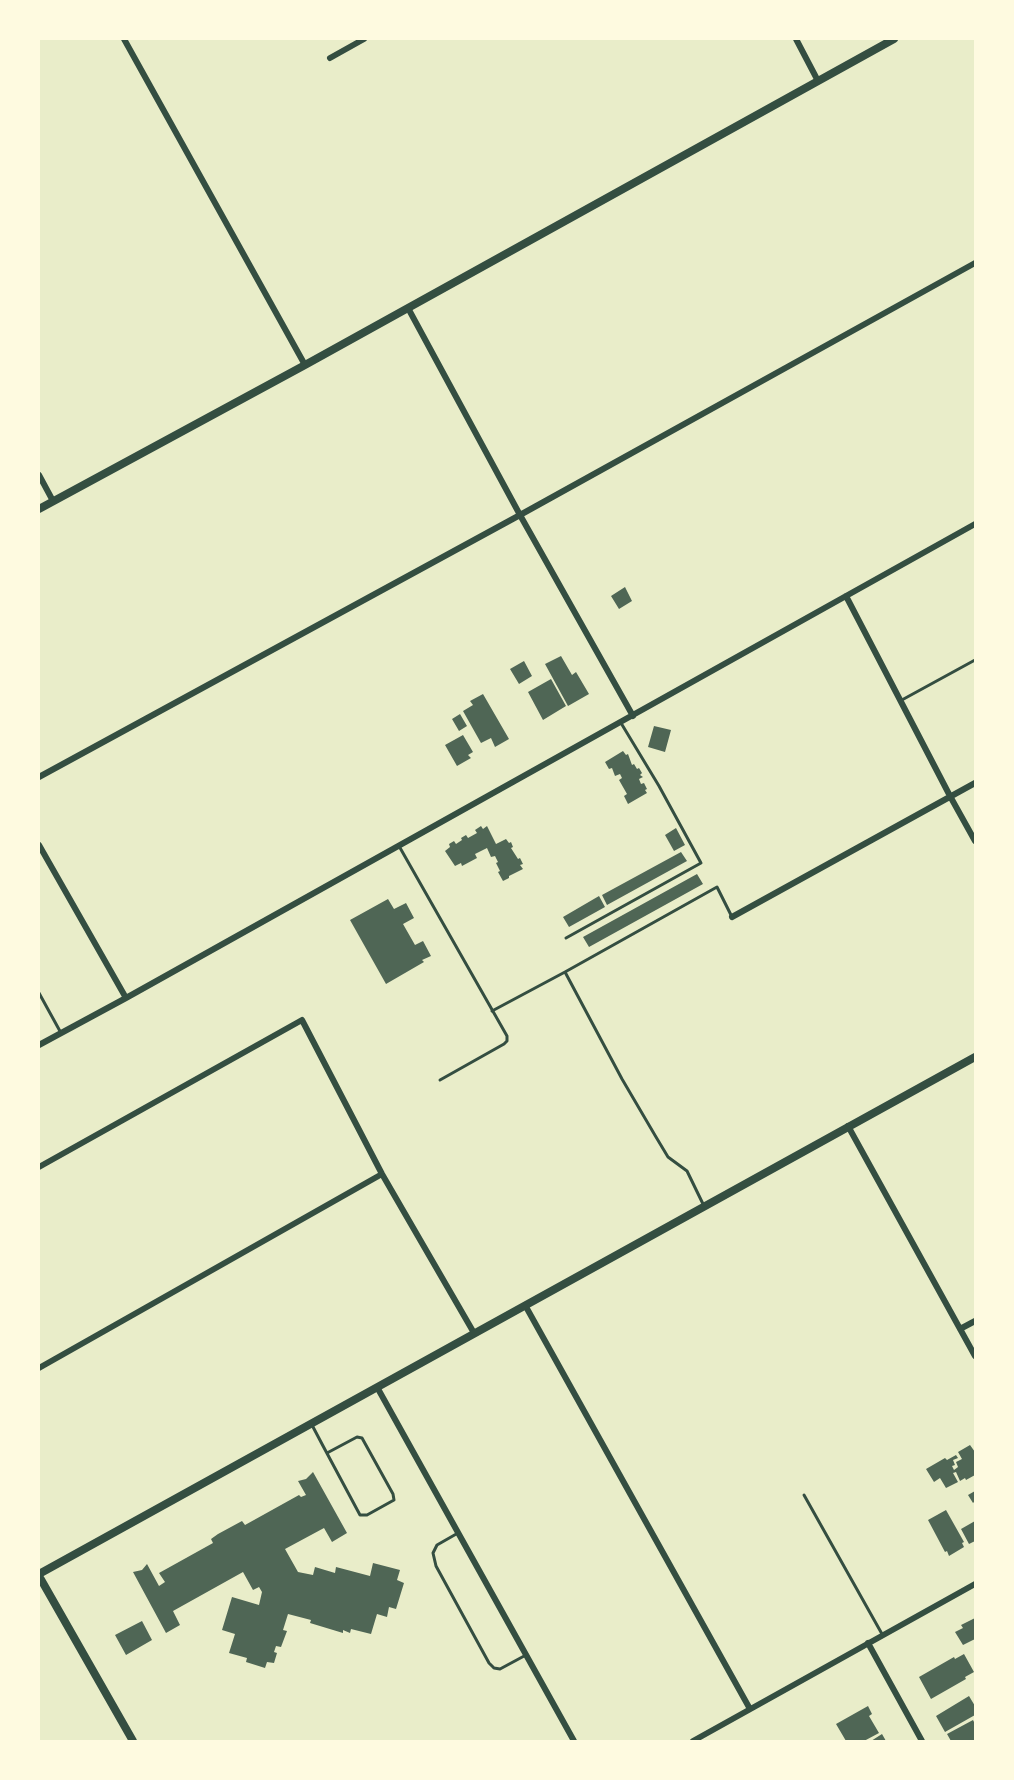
<!DOCTYPE html>
<html>
<head>
<meta charset="utf-8">
<style>
	body { margin:0 }
	#map { position:relative; width:1014px; height:1780px; overflow:hidden; background:#e9edc9; font-family:"PT Sans Narrow",sans-serif }
	canvas { display:block }
	.frame { position:absolute; inset:0; border:40px solid #fefae0; pointer-events:none }
</style>
</head>
<body>
<div id="map">
<canvas width="1014" height="1780"></canvas>
<div class="frame"></div>
</div>
<script>
const context = document.querySelector('canvas').getContext('2d');
context.lineJoin = 'round';
function fill(path, color) { context.fillStyle = color; context.fill(path, 'evenodd'); }
const poly = rows => new Path2D(rows.map(r => 'M' + r).join(''));
function trace(path, color, width, dash) { context.strokeStyle = color; context.lineWidth = width; context.lineCap = dash ? 'butt' : 'round'; context.setLineDash(dash || []); context.stroke(path); }
fill(poly([
	[625,587,632,601,619,609,611,596],
	[561,656,572,675,576,672,589,694,568,706,545,664],
	[524,661,532,676,519,684,510,669],
	[551,679,566,706,543,720,528,692],
	[483,694,509,739,495,747,491,738,481,743,463,711,473,705,470,701],
	[460,714,467,726,459,731,452,719],
	[654,726,671,730,665,752,648,747],
	[463,735,473,752,468,755,471,758,457,766,445,745],
	[623,751,626,755,628,754,632,765,634,764,637,769,639,768,642,773,640,775,643,777,639,779,641,784,644,783,647,789,645,790,647,793,628,804,624,796,627,794,619,780,622,778,620,774,615,776,612,768,609,769,605,762],
	[481,826,483,829,487,826,496,844,506,839,509,843,511,842,513,847,511,848,518,859,520,858,523,864,520,865,523,869,509,876,509,878,503,881,498,872,500,871,496,863,498,862,495,856,491,857,487,848,475,854,477,858,462,866,461,863,455,866,445,851,450,847,449,844,454,841,456,844,462,840,461,838,466,835,468,838,477,833,475,830],
	[676,828,685,845,674,851,665,835],
	[681,852,687,861,607,905,602,895],
	[697,874,703,884,589,947,583,937],
	[599,896,605,907,569,927,563,917],
	[388,899,394,909,406,903,414,918,403,924,415,945,423,941,431,956,422,960,424,962,386,984,350,920],
	[970,1445,975,1452,975,1475,966,1480,965,1478,960,1481,956,1472,953,1473,958,1482,946,1488,940,1478,934,1482,926,1469,945,1458,947,1460,956,1455,958,1458,953,1460,955,1465,952,1466,954,1470,958,1467,956,1462,962,1459,958,1452],
	[313,1472,347,1533,332,1542,324,1528,285,1549,298,1572,313,1575,315,1567,335,1573,336,1567,370,1576,373,1563,400,1570,397,1580,404,1583,396,1609,389,1607,387,1617,377,1614,371,1634,351,1629,350,1633,343,1630,343,1633,310,1623,311,1620,288,1614,283,1630,287,1631,281,1647,276,1646,274,1652,277,1653,274,1663,267,1662,265,1668,246,1662,247,1658,229,1653,235,1634,222,1630,232,1597,259,1605,262,1592,259,1587,253,1590,243,1572,173,1611,180,1625,166,1633,133,1572,142,1570,147,1564,159,1586,165,1582,159,1573,213,1543,211,1539,218,1534,242,1521,245,1525,299,1495,301,1497,306,1495,298,1481,306,1479],
	[975,1491,975,1501,973,1503,968,1495],
	[946,1510,964,1542,962,1543,964,1547,949,1556,947,1551,945,1552,928,1520],
	[975,1521,975,1541,969,1544,961,1529],
	[975,1618,975,1639,963,1645,955,1632,963,1628,961,1625],
	[142,1621,152,1640,126,1655,115,1635],
	[964,1654,974,1672,965,1677,966,1679,931,1699,919,1677,954,1657,955,1659],
	[969,1696,975,1706,975,1715,945,1732,936,1716],
	[868,1706,872,1714,869,1716,879,1733,864,1741,846,1741,836,1724],
	[973,1720,975,1724,975,1741,951,1741,947,1734],
	[882,1734,886,1741,871,1741]
]), '#4f6655');
trace(poly([
	[900,701,975,660],
	[399,846,507,1036,507,1041,504,1044,440,1080],
	[566,938,701,863,659,786,621,723],
	[39,993,61,1033],
	[492,1011,565,972],
	[704,1206,687,1171,668,1157,656,1137,622,1079,565,972,717,887,732,917],
	[312,1425,322,1444,360,1515,367,1515,394,1500,393,1494,362,1438,357,1437,327,1453],
	[804,1495,882,1634],
	[458,1533,437,1545,433,1553,436,1566,489,1663,494,1668,500,1669,526,1655]
]), '#344e41', 3);
trace(poly([
	[124,39,305,365],
	[796,39,818,81],
	[330,58,364,39],
	[408,308,520,515,633,716],
	[39,475,53,501],
	[846,596,950,796,975,841],
	[39,777,520,515,975,263],
	[39,845,126,998],
	[732,917,975,783],
	[39,1045,126,998,975,524],
	[848,1126,975,1356],
	[39,1167,302,1020,382,1174,474,1333],
	[525,1305,750,1709],
	[960,1329,975,1321],
	[39,1368,382,1174],
	[377,1387,574,1741],
	[868,1643,922,1741],
	[693,1741,975,1584]
]), '#344e41', 6);
trace(poly([
	[39,509,305,365,894,39],
	[39,1574,975,1057],
	[39,1576,133,1741]
]), '#344e41', 8);
</script>
</body>
</html>
